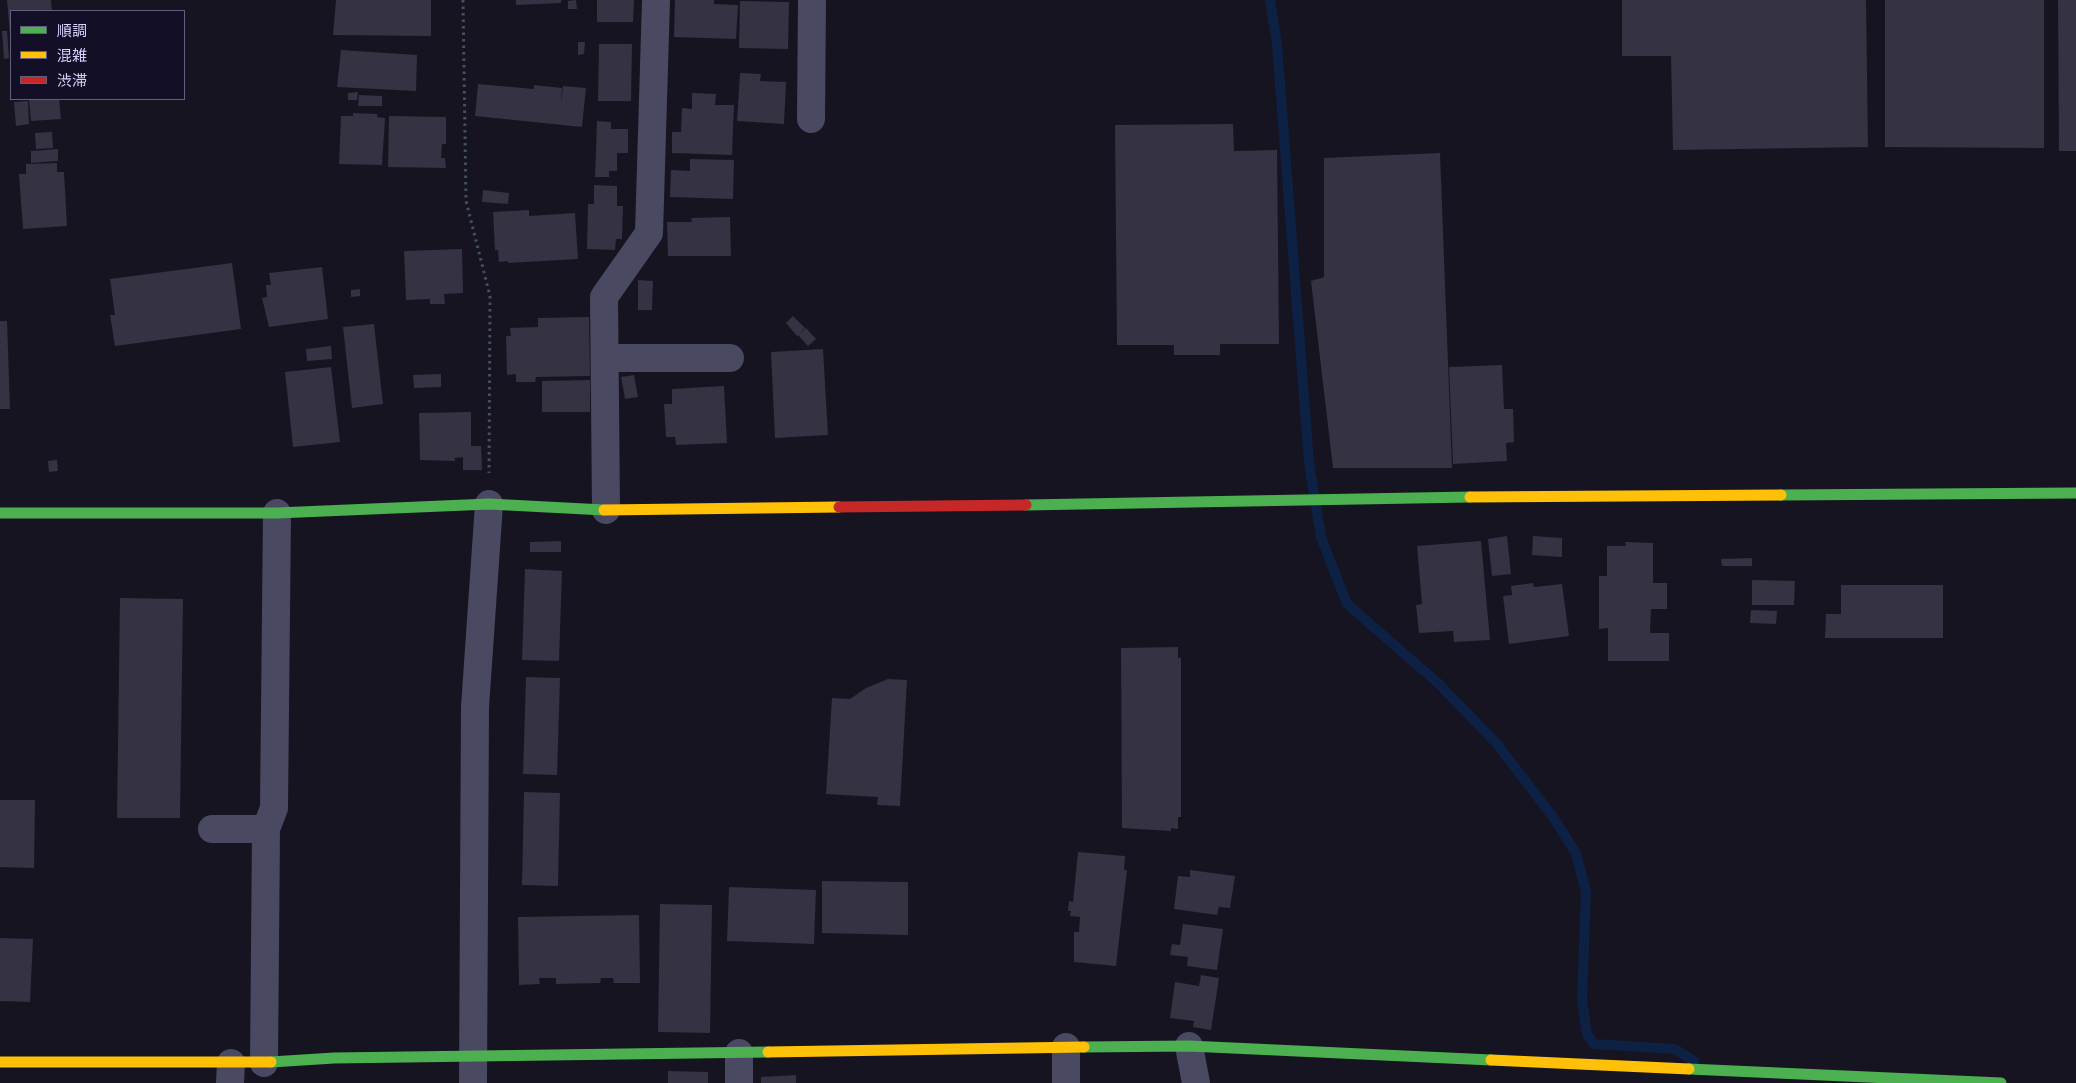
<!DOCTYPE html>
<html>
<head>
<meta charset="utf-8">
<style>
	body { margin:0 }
	#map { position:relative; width:2076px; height:1083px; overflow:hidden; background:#161421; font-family:"Open Sans","Noto Sans JP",sans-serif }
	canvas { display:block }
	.legend { position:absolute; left:10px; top:10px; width:175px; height:90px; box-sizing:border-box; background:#130f26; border:1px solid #625e7d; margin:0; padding:6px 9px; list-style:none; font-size:15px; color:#d9d4ff }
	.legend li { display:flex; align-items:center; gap:10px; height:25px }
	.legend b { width:25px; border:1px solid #625e7d }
</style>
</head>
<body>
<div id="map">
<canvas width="2076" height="1083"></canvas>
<ul class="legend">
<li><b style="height:6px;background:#4caf50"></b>順調</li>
<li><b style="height:6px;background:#ffc107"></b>混雑</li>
<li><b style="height:6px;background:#c62828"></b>渋滞</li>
</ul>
</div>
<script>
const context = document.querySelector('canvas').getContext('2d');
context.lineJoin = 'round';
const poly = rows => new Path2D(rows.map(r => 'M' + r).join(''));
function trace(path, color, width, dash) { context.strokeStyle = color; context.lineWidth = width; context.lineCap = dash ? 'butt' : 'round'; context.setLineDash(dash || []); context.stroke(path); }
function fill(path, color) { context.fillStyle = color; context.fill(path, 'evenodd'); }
trace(poly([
	[1270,0,1277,45,1309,463,1321,537,1347,604,1438,683,1497,744,1553,817,1576,853,1586,892,1582,999,1587,1034,1594,1044,1675,1049,1694,1061]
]), '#0d2144', 10);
fill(poly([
	[7,0,51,0,52,11,11,11,10,36],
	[336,0,431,0,431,36,333,35],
	[516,0,561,0,561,3,516,5],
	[576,0,577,9,568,9,568,1],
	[597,0,634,0,633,22,597,22],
	[675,0,714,0,714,4,738,5,736,39,674,37],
	[1622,0,1866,0,1868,147,1673,150,1671,56,1622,56],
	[1885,0,2044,0,2044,148,1885,147],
	[2058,0,2076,0,2076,151,2059,151],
	[740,1,789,2,788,49,739,48],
	[2,31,7,31,9,58,4,59],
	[578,42,585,42,584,54,578,55],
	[599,44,632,44,631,101,598,101],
	[341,50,417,55,416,91,337,87],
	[740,73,761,74,760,81,786,82,784,124,737,121],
	[478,84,534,89,534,85,562,88,561,104,563,86,586,88,582,127,475,116],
	[358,92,357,100,348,100,348,93],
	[692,93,716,94,715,105,734,105,732,155,672,153,672,132,681,132,682,108,692,109],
	[359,95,382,96,382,106,358,106],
	[29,99,59,99,61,119,31,121],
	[28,101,29,124,16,126,14,102],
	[353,113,377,114,377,117,385,118,382,165,339,164,341,116,353,116],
	[389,116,446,117,446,144,442,144,441,158,445,158,446,168,388,167],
	[597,121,611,122,611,129,628,129,628,153,617,153,617,171,609,171,609,177,595,177],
	[1233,124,1234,151,1277,150,1279,344,1220,344,1220,355,1174,355,1174,345,1117,345,1115,125],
	[52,132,53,148,36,149,35,133],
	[58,149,58,161,31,163,31,151],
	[1440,153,1452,468,1333,468,1311,281,1324,277,1324,158],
	[690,159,734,160,733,199,670,197,671,170,690,171],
	[57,163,57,172,64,172,67,226,23,229,19,174,26,174,26,164],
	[594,185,617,186,617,206,623,206,622,239,616,239,615,250,587,249,588,204,594,204],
	[483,190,509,193,508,204,482,202],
	[529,210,529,216,575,213,578,259,508,263,508,261,499,262,498,250,495,250,493,212],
	[730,217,731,256,668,256,667,222,692,222,691,218],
	[462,249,463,293,444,294,445,304,430,304,430,299,406,300,404,251],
	[232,263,241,329,115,346,110,315,115,315,110,279],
	[322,267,328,319,269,327,262,298,267,297,266,285,271,285,269,273],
	[638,280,653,281,652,310,638,310],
	[360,289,360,296,351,297,351,290],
	[793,316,805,328,797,336,786,323],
	[589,317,590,376,536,377,535,382,516,382,516,374,507,375,506,336,511,336,510,328,538,327,538,318],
	[0,321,7,321,10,409,0,409],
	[374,324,383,404,352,408,343,327],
	[806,328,816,339,808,346,798,335],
	[331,346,332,359,307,361,306,349],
	[823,349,828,435,775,438,771,352],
	[1502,365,1504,409,1513,409,1514,442,1506,443,1507,461,1453,464,1449,367],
	[331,367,340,442,293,447,285,372],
	[441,374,441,387,414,388,413,375],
	[634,375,638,397,625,399,621,377],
	[590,380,590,412,542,412,542,381],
	[724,386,727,443,676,445,675,437,666,437,664,404,672,404,672,389],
	[471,412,471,446,481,446,482,470,463,470,463,457,455,458,455,461,420,460,419,413],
	[57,460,58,471,49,472,48,461],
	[1507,536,1511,574,1492,576,1488,539],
	[1533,536,1562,538,1562,557,1532,555],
	[561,541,561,552,530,552,530,542],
	[1481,541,1490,640,1454,642,1453,631,1419,633,1416,605,1422,604,1417,546],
	[1625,542,1653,543,1653,583,1667,583,1667,609,1651,609,1650,633,1669,633,1669,661,1608,661,1608,628,1599,629,1599,576,1607,576,1607,546,1626,546],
	[1752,558,1752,566,1722,566,1721,559],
	[525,569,562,571,559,661,522,660],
	[1752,580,1795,581,1794,605,1752,605],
	[1533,583,1534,587,1562,584,1569,636,1509,644,1503,596,1512,595,1511,586],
	[1841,585,1943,585,1943,638,1825,638,1826,614,1841,614],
	[120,598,183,599,180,818,117,818],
	[1751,610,1777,611,1776,624,1750,623],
	[1178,647,1178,658,1181,658,1181,817,1178,817,1178,829,1171,828,1171,831,1122,828,1121,648],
	[526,677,560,678,557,775,523,774],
	[888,679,907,680,900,806,877,805,878,797,826,794,832,698,850,699,866,688],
	[524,792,560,793,558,886,522,885],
	[0,800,35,800,34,868,0,867],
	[1078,852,1125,856,1124,870,1127,870,1116,966,1074,962,1074,932,1079,932,1080,917,1070,916,1071,911,1068,911,1069,901,1073,902],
	[1190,870,1235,876,1230,908,1219,907,1217,915,1174,909,1178,876,1190,877],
	[822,881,908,882,908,935,822,933],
	[729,887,816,890,814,944,727,941],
	[660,904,712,905,710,1033,658,1032],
	[639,915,640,983,614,983,613,978,601,978,600,983,556,984,556,978,539,978,540,984,519,985,518,917],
	[1183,924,1223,929,1217,970,1187,966,1188,957,1170,955,1172,944,1180,945],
	[0,938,33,939,30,1002,0,1001],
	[1201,975,1219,978,1211,1030,1193,1027,1194,1021,1170,1018,1175,982,1199,986],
	[668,1071,708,1072,708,1083,668,1083],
	[796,1075,796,1083,761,1083,761,1077]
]), '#343243');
trace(poly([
	[463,0,466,201,490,296,489,473]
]), '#44505f', 3, [2.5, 4]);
trace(poly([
	[811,119,812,0],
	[605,358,730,358],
	[606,510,604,297,649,233,656,0],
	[212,829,266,829],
	[1189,1046,1196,1083],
	[264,1063,266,829,274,808,277,513],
	[230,1083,231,1063],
	[473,1083,475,707,489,504],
	[739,1083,739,1053],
	[1066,1083,1066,1047]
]), '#4a4962', 28);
trace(poly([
	[1781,495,2076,493],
	[1026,505,1470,497],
	[0,513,277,513,489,504,604,510],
	[1084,1047,1189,1046,1491,1060],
	[271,1062,334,1058,768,1052],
	[1689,1069,2001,1083]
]), '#4caf50', 11);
trace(poly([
	[1470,497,1781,495],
	[604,510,839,507],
	[768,1052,1084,1047],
	[1491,1060,1689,1069],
	[0,1062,271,1062]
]), '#ffc107', 11);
trace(poly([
	[839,507,1026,505]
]), '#c62828', 11);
</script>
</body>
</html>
